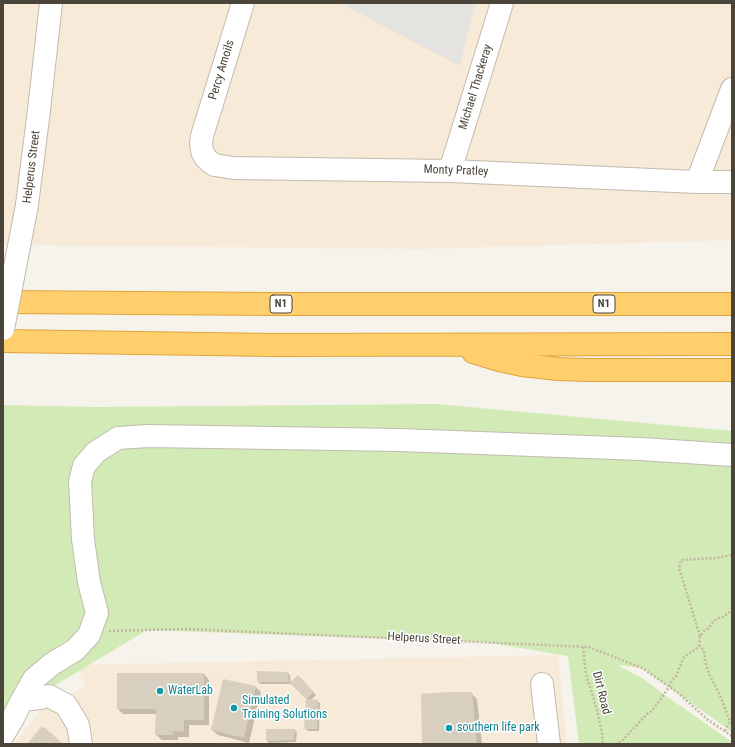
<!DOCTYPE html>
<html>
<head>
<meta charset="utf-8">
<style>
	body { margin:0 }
	#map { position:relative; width:735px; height:747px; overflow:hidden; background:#f6f3ec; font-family:"Roboto Condensed",sans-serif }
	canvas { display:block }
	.frame { position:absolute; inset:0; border:4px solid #4b4439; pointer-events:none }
</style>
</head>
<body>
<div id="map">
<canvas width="735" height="747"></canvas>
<div class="frame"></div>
</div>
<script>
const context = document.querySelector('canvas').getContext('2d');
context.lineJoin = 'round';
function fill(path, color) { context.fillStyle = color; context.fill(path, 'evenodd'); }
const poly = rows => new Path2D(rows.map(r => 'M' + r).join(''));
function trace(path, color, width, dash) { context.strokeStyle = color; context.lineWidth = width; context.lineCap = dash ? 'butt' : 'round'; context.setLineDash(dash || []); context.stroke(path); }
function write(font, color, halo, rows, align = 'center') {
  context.font = font + ' "Roboto Condensed",sans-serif'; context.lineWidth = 3; context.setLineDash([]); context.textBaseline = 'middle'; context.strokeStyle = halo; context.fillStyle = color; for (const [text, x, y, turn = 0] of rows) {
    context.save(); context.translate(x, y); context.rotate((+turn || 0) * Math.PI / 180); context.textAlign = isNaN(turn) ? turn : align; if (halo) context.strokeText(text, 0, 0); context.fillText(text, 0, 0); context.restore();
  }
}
fill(poly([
	[3,3,732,3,732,240,424,249,3,245],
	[558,655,567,744,14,744,41,710,85,687,76,665]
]), '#f7ead8');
fill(poly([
	[436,404,732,431,732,732,642,668,617,665,642,678,669,698,732,742,732,744,579,744,568,656,485,642,147,630,34,698,3,732,3,409,4,405,96,407]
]), '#d2eab5');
fill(poly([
	[340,3,476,3,459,66]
]), '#e5e3e0');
fill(poly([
	[288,673,290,675,291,684,298,677,316,695,310,701,317,701,320,703,319,731,308,731,305,728,307,699,291,684,260,684,258,681],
	[204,674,209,680,209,725,189,725,189,737,178,737,178,740,162,740,156,735,157,714,123,714,118,709],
	[256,687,261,692,249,743,218,735,212,730],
	[471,693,477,699,482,744,423,744],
	[295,730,297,732,296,742,269,743,267,741]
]), '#0003');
fill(poly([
	[257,671,288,672,289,682,257,682],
	[117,673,204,673,204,720,184,720,184,732,173,731,173,735,155,735,156,709,117,709],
	[298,675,314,692,306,699,290,683],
	[223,679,256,686,244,738,211,730],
	[449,692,472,692,477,744,422,744,421,694],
	[306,699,318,700,317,729,304,729],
	[41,727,45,728,59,740,61,743,60,744,27,744],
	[266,729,295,729,294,740,266,741]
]), '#d8cfc1');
const minor = poly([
	[243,3,202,136,201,143,202,151,205,157,210,162,215,165,233,168,450,171,697,182,732,182],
	[450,171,502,3],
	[697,182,732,89],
	[27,205,39,110,51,3],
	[542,684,549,744],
	[22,700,40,698,49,696,66,705,78,725,81,744],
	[3,735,12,720,22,700,34,679,52,664,75,650,89,635,97,613,89,582,83,539,80,481,84,466,96,452,118,438,148,436,399,440,641,449,732,455]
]);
const highway = poly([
	[3,302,276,304,732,304],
	[3,341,274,345,732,344],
	[473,352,499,360,522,365,558,369,586,370,732,370]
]);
trace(minor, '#c2bbae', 24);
trace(highway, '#e0a43c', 24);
trace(poly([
	[109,631,186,629,589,647,642,668,677,692,708,720,732,736],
	[700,636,679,568,681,560,716,558,732,555],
	[699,645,704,651,705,661,709,674,719,693,730,721,725,731],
	[583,647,586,674,597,710,602,733,603,744],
	[615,744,622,741,647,714,652,711,669,687,672,680,677,675,678,671,684,657,697,648,699,646,700,636,704,631,709,628,713,622,718,618,723,617,732,610]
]), '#c4b79f', 2.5, [2, 2]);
trace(minor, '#fff', 22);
trace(highway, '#ffcf6e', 22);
const minorBridge = poly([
	[3,329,27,205]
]);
trace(minorBridge, '#c2bbae', 24, []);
trace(minorBridge, '#fff', 22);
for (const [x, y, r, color] of [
	[160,691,4,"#0f9aa8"],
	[234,708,4,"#0f9aa8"],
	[449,728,4,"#0f9aa8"]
]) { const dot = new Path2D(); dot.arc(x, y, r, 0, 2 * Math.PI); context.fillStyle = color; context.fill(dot); trace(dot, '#fff', 1.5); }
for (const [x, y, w] of [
	[281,304,22],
	[604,304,22]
]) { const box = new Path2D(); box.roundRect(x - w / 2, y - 9, w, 18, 3); context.fillStyle = '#fff'; context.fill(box); trace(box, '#4b4439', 1); }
write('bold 11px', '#4b4439', null, [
	["N1",281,304],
	["N1",604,304]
]);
write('12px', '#4b4439', '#fff', [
	["Percy Amoils",222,70,-73],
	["Michael Thackeray",476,87,-73],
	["Helperus Street",32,167,-83],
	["Monty Pratley",456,171,2],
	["Helperus Street",424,639,3],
	["Dirt Road",601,693,76]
]);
write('12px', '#0d838f', '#fff', [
	["WaterLab",168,691],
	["Simulated",242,701],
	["Training Solutions",242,715],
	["southern life park",457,728]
], 'left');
</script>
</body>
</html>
